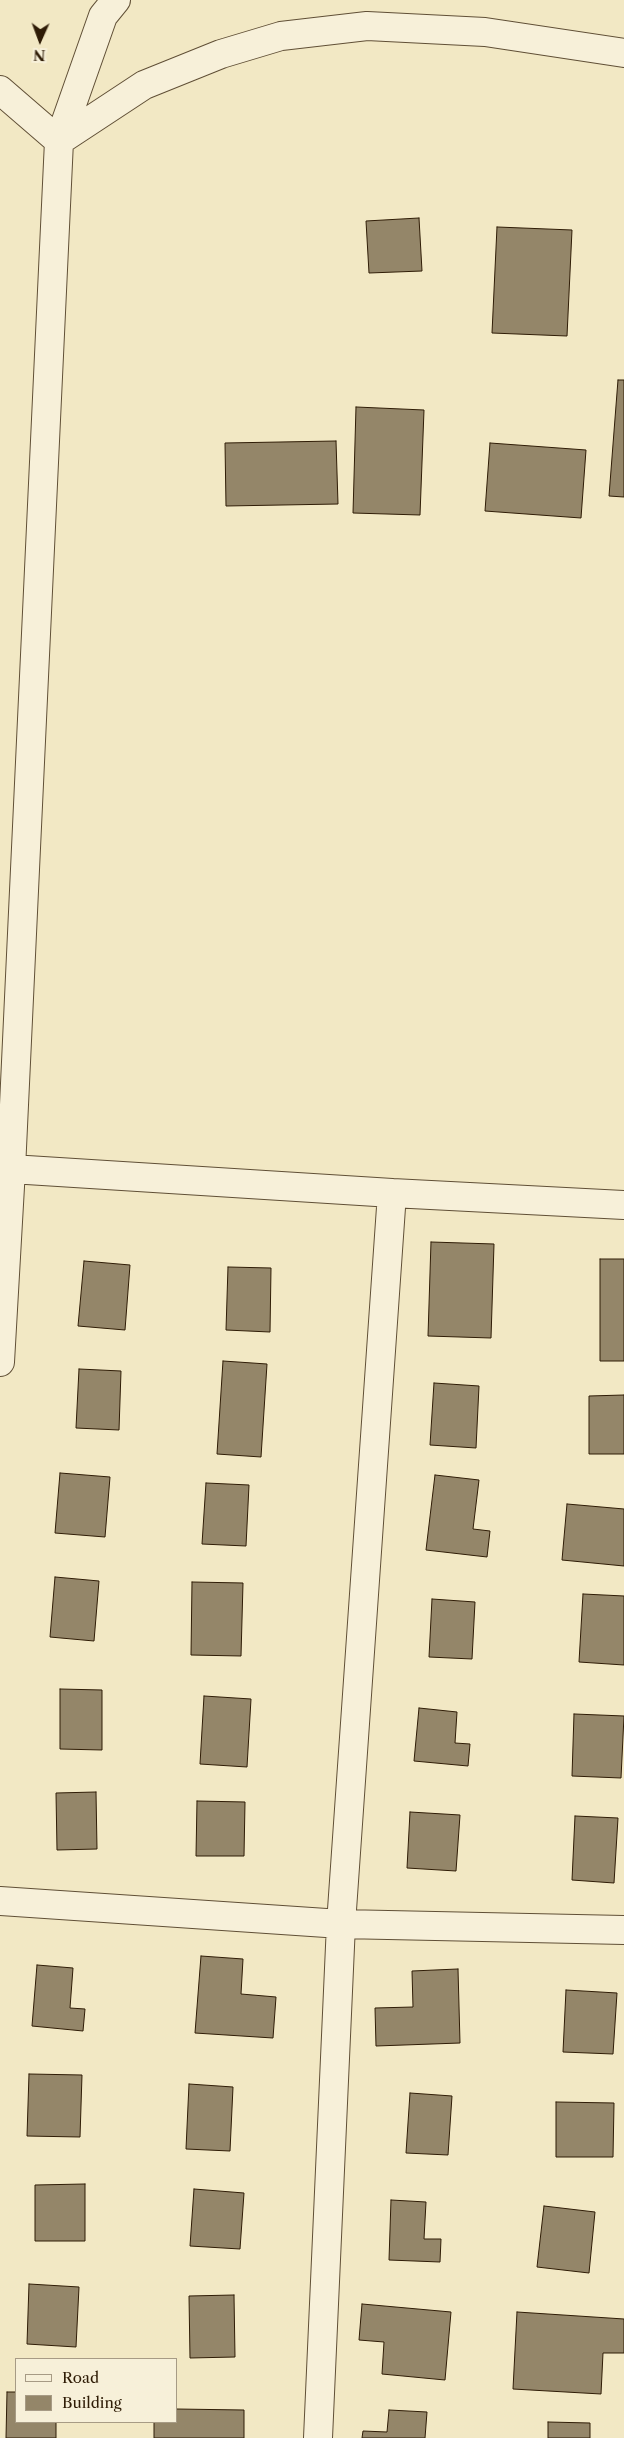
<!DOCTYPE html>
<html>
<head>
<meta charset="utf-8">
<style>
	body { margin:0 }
	#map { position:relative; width:624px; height:2438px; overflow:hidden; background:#f2e8c4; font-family:"Libre Caslon Text",serif }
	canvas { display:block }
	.legend { position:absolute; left:15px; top:2358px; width:162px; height:65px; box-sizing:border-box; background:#f7f0d9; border:1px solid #a79b85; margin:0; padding:6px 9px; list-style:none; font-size:15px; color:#2f1c06 }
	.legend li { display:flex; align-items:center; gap:10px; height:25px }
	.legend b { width:25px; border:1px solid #a79b85 }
	.north { position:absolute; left:15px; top:15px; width:50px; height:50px; -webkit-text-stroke:4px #f7f0d9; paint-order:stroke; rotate:182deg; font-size:14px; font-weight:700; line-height:20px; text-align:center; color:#2f1c06 }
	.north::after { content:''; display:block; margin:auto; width:18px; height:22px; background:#2f1c06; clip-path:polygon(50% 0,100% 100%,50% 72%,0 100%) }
</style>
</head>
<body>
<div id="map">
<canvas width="624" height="2438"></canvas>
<ul class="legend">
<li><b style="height:6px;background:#f7f0d9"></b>Road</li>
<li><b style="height:14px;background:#948669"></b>Building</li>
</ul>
<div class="north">N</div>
</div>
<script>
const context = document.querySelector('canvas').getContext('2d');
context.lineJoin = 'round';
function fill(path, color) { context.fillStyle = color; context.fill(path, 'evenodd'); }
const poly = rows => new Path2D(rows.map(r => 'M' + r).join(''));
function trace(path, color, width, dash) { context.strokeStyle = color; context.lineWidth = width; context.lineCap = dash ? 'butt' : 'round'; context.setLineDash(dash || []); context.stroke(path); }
const building = poly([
	[419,218,422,271,369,273,366,221,419,218],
	[497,227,572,230,567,336,492,333,497,227],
	[618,380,624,380,624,497,609,496,618,380],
	[356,407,424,410,420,515,353,513,356,407],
	[336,441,338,504,226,506,225,443,336,441],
	[490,443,586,450,581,518,485,511,490,443],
	[431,1242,494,1244,491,1338,428,1336,431,1242],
	[600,1259,624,1259,624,1361,600,1361,600,1259],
	[84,1261,130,1265,125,1330,78,1326,84,1261],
	[228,1267,271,1268,270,1332,226,1330,228,1267],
	[223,1361,267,1364,261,1457,217,1454,223,1361],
	[79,1369,121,1371,119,1430,76,1428,79,1369],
	[434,1383,479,1386,476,1448,430,1445,434,1383],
	[624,1395,624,1454,589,1454,589,1396,624,1395],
	[60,1473,110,1477,105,1537,55,1533,60,1473],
	[435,1475,479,1480,473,1529,490,1531,487,1557,426,1550,435,1475],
	[206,1483,249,1485,246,1546,202,1544,206,1483],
	[567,1504,624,1509,624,1566,562,1560,567,1504],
	[55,1577,99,1581,94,1641,50,1637,55,1577],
	[192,1582,243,1583,241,1656,191,1655,192,1582],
	[583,1594,624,1596,624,1665,579,1662,583,1594],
	[432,1599,475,1602,472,1659,429,1657,432,1599],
	[60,1689,102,1690,102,1750,60,1749,60,1689],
	[204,1696,251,1699,247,1767,200,1764,204,1696],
	[419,1708,457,1712,455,1743,470,1744,468,1766,414,1761,419,1708],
	[574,1714,624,1716,621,1778,572,1776,574,1714],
	[96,1792,97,1849,57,1850,56,1793,96,1792],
	[197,1801,245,1802,244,1856,196,1856,197,1801],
	[410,1812,460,1815,456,1871,407,1868,410,1812],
	[575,1816,618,1818,614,1883,572,1880,575,1816],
	[201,1956,243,1959,241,1994,276,1997,273,2038,195,2033,201,1956],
	[37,1965,73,1968,70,2008,85,2009,83,2031,32,2026,37,1965],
	[458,1969,460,2043,376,2046,375,2008,413,2007,412,1971,458,1969],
	[566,1990,617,1993,613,2054,563,2052,566,1990],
	[29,2074,82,2075,80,2137,27,2136,29,2074],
	[189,2084,233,2087,230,2151,186,2149,189,2084],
	[410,2093,452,2096,448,2155,406,2153,410,2093],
	[556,2102,614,2103,613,2157,556,2157,556,2102],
	[85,2184,85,2241,35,2241,35,2185,85,2184],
	[194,2189,244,2193,240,2249,190,2246,194,2189],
	[391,2200,426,2202,424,2239,441,2239,440,2262,389,2260,391,2200],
	[544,2206,595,2212,589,2273,537,2267,544,2206],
	[29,2284,79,2287,76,2347,27,2344,29,2284],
	[234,2295,235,2357,190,2358,189,2296,234,2295],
	[362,2304,451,2312,445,2380,382,2374,384,2342,359,2340,362,2304],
	[517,2312,624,2319,624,2353,603,2353,601,2394,513,2389,517,2312],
	[7,2392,16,2392,16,2422,56,2422,56,2438,6,2438,7,2392],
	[176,2409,244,2410,244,2438,154,2438,154,2422,176,2422,176,2409],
	[389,2410,427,2412,425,2438,362,2438,363,2431,387,2432,389,2410],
	[548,2422,590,2423,590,2438,548,2438,548,2422]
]);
fill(building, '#948669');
trace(building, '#2f1c06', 1);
const minor = poly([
	[0,90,59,141],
	[59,141,144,85,221,54,281,36,367,26,485,32,624,53],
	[0,1168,11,1169,59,141,103,16,116,0],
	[0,1362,11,1169,392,1193,624,1205],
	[0,1901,341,1924,624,1930],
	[318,2438,341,1924,392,1193]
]);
trace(minor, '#604f36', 30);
trace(minor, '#f7f0d9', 28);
</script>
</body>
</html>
